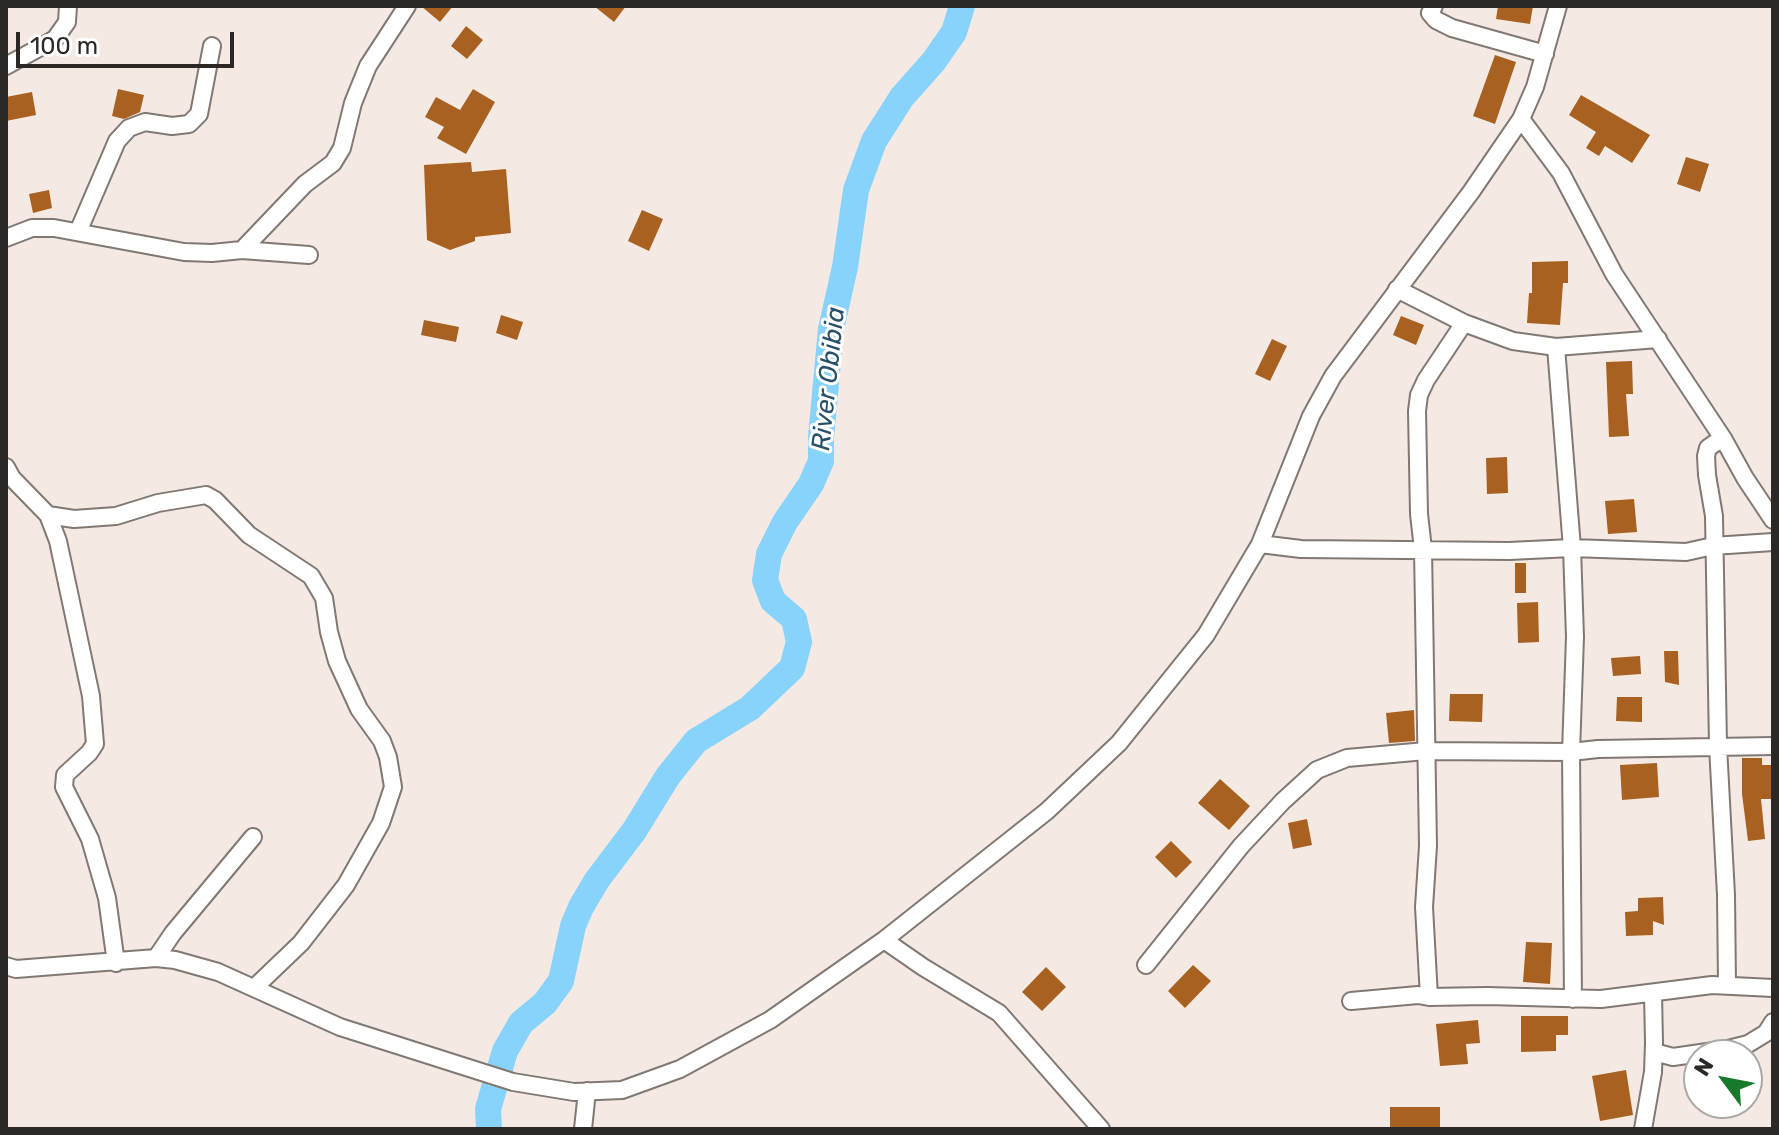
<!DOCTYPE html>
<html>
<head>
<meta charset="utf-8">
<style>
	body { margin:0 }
	#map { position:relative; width:1779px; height:1135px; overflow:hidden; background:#f4eae3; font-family:Rubik,sans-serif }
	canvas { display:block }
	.frame { position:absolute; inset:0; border:8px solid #2b2825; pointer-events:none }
	.north { position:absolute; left:1683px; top:1039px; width:80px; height:80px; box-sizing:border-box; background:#fff; border:2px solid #aaa9a8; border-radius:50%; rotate:302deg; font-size:22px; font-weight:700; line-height:32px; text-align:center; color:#2b2825 }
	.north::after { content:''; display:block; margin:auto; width:28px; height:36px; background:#19792b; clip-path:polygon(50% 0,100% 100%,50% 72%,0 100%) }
	.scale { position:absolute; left:16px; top:32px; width:218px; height:36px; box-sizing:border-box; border:4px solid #2b2825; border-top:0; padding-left:10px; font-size:24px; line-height:28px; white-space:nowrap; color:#2b2825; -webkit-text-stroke:6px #fff; paint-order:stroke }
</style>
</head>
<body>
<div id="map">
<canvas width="1779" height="1135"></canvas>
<div class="frame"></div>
<div class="north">N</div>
<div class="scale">100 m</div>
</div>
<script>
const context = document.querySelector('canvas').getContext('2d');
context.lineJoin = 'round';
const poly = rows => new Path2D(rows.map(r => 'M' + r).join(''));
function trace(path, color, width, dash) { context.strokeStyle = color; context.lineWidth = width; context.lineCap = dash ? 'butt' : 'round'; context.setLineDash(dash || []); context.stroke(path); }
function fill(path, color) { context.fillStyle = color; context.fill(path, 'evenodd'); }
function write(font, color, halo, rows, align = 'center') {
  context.font = font + ' Rubik,sans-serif'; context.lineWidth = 6; context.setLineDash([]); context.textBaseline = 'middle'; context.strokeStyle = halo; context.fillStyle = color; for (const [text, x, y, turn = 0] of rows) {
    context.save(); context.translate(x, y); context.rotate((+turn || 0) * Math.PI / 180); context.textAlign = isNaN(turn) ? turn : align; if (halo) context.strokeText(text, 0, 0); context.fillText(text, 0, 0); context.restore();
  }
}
trace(poly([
	[489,1129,488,1109,505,1051,521,1023,545,1003,561,981,573,926,581,907,597,880,634,831,668,776,696,741,750,708,792,668,799,642,794,619,773,601,765,580,769,554,785,522,811,484,821,461,821,437,831,329,845,267,856,190,874,141,902,97,934,61,954,32,962,6]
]), '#87d3fc', 26);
fill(poly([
	[421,6,453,6,440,22],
	[594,6,626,6,614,22],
	[1498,6,1533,6,1530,24,1496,19],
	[466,26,483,40,467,59,451,46],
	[1495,55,1516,62,1495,124,1473,116],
	[118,89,144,95,140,112,124,119,112,116],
	[473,89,495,102,466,154,437,138,444,127,425,117,436,97,460,110],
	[32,92,36,115,6,121,6,97],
	[1581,95,1650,135,1632,163,1605,146,1599,156,1586,148,1596,132,1569,115],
	[1686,157,1709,164,1700,192,1677,184],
	[471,162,472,172,506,169,511,233,475,237,475,241,450,250,427,240,424,165],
	[49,190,52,208,33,213,29,194],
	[642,210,663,219,649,251,628,241],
	[1568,261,1568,283,1563,283,1560,325,1527,323,1529,293,1532,293,1532,262],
	[501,315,523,322,517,340,496,333],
	[1401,316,1424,325,1416,345,1393,335],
	[424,320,459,327,456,342,421,335],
	[1272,339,1287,346,1270,381,1255,374],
	[1632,361,1633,394,1626,394,1629,436,1609,437,1606,362],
	[1507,457,1508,493,1487,494,1486,458],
	[1634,499,1637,532,1608,534,1605,501],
	[1515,563,1526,563,1526,593,1515,593],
	[1538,602,1539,642,1518,643,1517,603],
	[1664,651,1678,651,1679,685,1665,682],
	[1640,656,1641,674,1613,676,1611,658],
	[1450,694,1483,694,1482,722,1449,721],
	[1617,697,1642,697,1642,722,1616,721],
	[1414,710,1415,741,1389,743,1386,713],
	[1742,758,1762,758,1762,765,1773,765,1773,799,1761,799,1765,839,1748,841,1742,794],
	[1657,763,1659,797,1622,800,1620,765],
	[1220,779,1250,806,1229,830,1198,803],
	[1307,819,1312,845,1293,849,1288,823],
	[1171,841,1192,862,1176,878,1155,857],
	[1663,897,1664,925,1653,921,1653,935,1626,936,1625,912,1638,911,1638,898],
	[1526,942,1552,943,1550,984,1523,982],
	[1193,965,1211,981,1185,1008,1168,991],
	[1046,967,1066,987,1042,1011,1022,992],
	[1521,1016,1568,1016,1568,1035,1556,1035,1556,1051,1521,1052],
	[1478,1020,1480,1043,1466,1044,1468,1064,1440,1066,1436,1024],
	[1626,1070,1633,1115,1600,1121,1592,1076],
	[1390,1107,1440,1107,1440,1128,1390,1129]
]), '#a86120');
const minor = poly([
	[1434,6,1430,13,1436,20,1452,28,1545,54],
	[6,66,55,39,67,22,68,6],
	[1521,119,1561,173,1614,274,1724,440,1745,478,1773,520],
	[78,232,117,141,129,128,145,122,172,126,189,124,199,114,212,46],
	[6,238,32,228,54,228,184,252,212,253,242,250,309,255],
	[242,250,305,184,333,163,342,148,353,103,368,66,407,6],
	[1397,289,1464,323,1513,341,1556,347,1658,339],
	[1556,347,1572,548,1575,637,1571,752,1573,999],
	[1724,440,1715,443,1708,448,1706,456,1707,475,1714,516,1718,746,1726,895,1727,984],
	[6,467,12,478,48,515,58,541,74,616,91,696,95,744,89,753,65,775,64,787,90,839,107,898,116,963],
	[48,515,74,519,116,516,158,503,206,495,215,500,249,535,311,576,324,598,329,632,337,661,359,709,382,741,388,757,393,787,381,823,346,885,301,943,254,988],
	[1260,544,1301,549,1509,551,1572,548,1686,552,1713,546,1773,542],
	[884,940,923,967,999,1013,1101,1129],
	[156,958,173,933,253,837],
	[1146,965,1241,846,1283,801,1317,770,1347,758,1426,751,1571,752,1598,749,1773,746],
	[6,966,16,969,156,958,175,960,218,972,340,1027,513,1082,574,1092,622,1090,680,1069,770,1020,884,940,1047,811,1119,743,1206,635,1260,544,1311,416,1333,376,1471,192,1521,119,1535,87,1558,6],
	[1429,997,1424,907,1428,846,1423,549,1419,514,1417,411,1419,395,1426,380,1464,323],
	[1351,1001,1418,995,1429,997,1487,996,1601,999,1712,985,1773,988],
	[1654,1052,1673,1057,1728,1049,1748,1044,1766,1033,1773,1022],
	[583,1129,587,1091],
	[1643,1129,1653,1072,1654,1043,1653,993]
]);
trace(minor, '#817872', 20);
trace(minor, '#fff', 16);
write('italic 26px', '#265067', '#fff', [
	["River Obibia",829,379,-84]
]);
</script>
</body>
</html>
